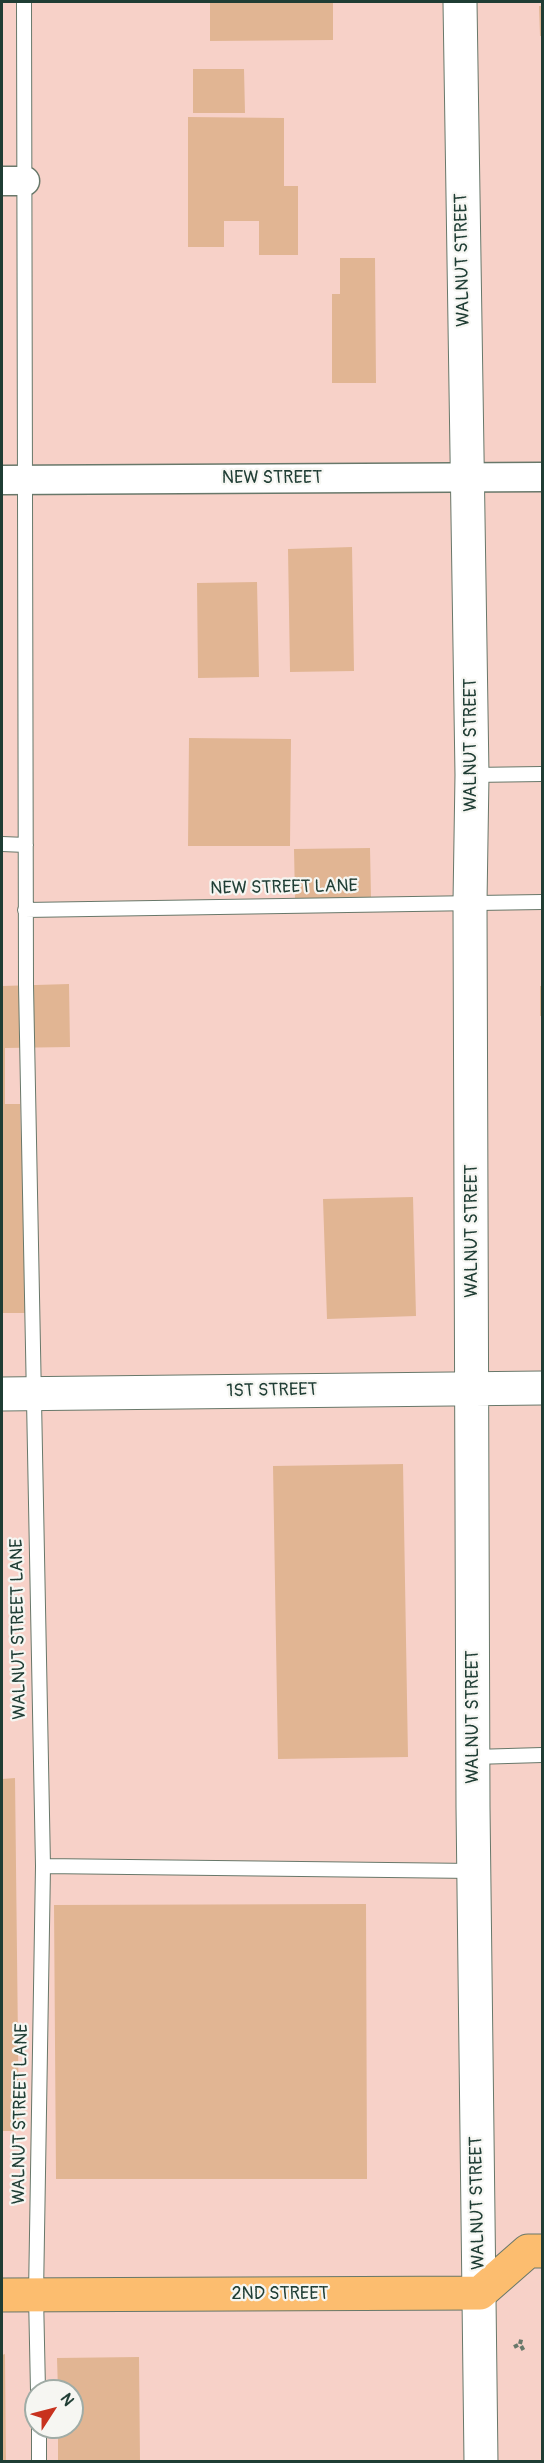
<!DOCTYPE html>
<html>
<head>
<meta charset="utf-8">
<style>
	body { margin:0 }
	#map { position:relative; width:544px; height:2463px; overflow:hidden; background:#f0e5cd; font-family:Pangolin,sans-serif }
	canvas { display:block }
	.frame { position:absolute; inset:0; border:3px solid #1f3d34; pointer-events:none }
	.north { position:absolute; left:24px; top:2379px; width:60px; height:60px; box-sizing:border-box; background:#f6f6f2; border:2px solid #a0aca6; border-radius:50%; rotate:54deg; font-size:16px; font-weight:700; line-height:24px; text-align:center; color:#1f3d34 }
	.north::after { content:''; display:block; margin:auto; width:21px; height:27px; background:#c8321e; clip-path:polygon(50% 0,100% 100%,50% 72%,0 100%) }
</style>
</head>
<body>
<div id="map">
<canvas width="544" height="2463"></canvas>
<div class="frame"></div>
<div class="north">N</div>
</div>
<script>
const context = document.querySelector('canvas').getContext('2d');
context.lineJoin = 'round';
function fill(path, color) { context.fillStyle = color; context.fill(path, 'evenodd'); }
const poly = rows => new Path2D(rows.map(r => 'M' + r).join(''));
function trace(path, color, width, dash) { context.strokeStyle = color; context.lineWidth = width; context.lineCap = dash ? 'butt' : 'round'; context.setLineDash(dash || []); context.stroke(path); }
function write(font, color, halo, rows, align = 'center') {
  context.font = font + ' Pangolin,sans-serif'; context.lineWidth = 4.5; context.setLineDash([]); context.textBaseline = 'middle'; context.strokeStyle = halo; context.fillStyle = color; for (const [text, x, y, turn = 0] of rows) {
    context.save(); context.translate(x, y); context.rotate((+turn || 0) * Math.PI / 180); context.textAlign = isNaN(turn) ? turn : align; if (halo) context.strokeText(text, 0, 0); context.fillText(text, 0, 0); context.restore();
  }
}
fill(poly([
	[2,2,542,2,542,2461,2,2462],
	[36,2391,72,2391,72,2427,36,2427]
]), '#f7d1c8');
fill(poly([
	[210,2,333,2,333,40,210,41],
	[539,6,542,6,542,36,540,36],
	[193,69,244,69,245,113,193,113],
	[188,117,284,118,284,186,298,186,298,255,259,255,259,221,224,221,224,247,188,247],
	[340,258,375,258,376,383,332,383,332,294,340,294],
	[352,547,354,671,290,672,288,549],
	[257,582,259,677,198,678,197,583],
	[189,738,291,739,290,846,188,846],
	[370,848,371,898,295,899,294,849],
	[69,984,70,1047,5,1048,5,1104,20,1104,21,1139,24,1138,26,1313,2,1313,2,986],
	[540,986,542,986,542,1016,540,1016],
	[413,1197,416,1316,327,1319,323,1199],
	[403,1464,408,1757,278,1759,273,1466],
	[15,1778,19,2131,2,2131,2,1779],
	[366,1904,367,2179,56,2179,54,1905],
	[5,2354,6,2462,2,2462,2,2355],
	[139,2357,140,2462,58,2462,58,2427,72,2427,72,2391,58,2391,57,2358]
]), '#e1b593');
const service = poly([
	[24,2,26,985,43,1866,36,2295,38,2391],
	[472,775,542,774],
	[2,844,26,845],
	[25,910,542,902],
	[474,1757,542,1755],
	[43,1866,474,1871],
	[39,2427,39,2462]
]);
const minor = poly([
	[2,181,25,181],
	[2,480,542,477]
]);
const tertiary = poly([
	[460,2,472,775,470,902,473,1807,481,2462],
	[2,1394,542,1388]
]);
const primary = poly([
	[2,2295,480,2293,528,2251,542,2251]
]);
trace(service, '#68786a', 16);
trace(minor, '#68786a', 31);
trace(tertiary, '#68786a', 35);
trace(primary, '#68786a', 35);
trace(poly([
	[520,2344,522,2336],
	[514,2347,520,2344,524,2351]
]), '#68786a', 4, [4.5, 4.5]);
trace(service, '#fff', 14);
trace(minor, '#fff', 28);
trace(tertiary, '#fff', 33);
trace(primary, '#fcbd6f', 33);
write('18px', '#1f3d34', '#f6f6f2', [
	["WALNUT STREET",463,260,-91],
	["NEW STREET",272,478],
	["WALNUT STREET",471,745,-90],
	["NEW STREET LANE",284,888,-1],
	["WALNUT STREET",472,1231,-90],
	["1ST STREET",272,1391,-1],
	["WALNUT STREET LANE",19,1629,-91],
	["WALNUT STREET",473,1717,-90],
	["WALNUT STREET LANE",21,2114,-89],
	["WALNUT STREET",478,2203,-91],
	["2ND STREET",280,2294]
]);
</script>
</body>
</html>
